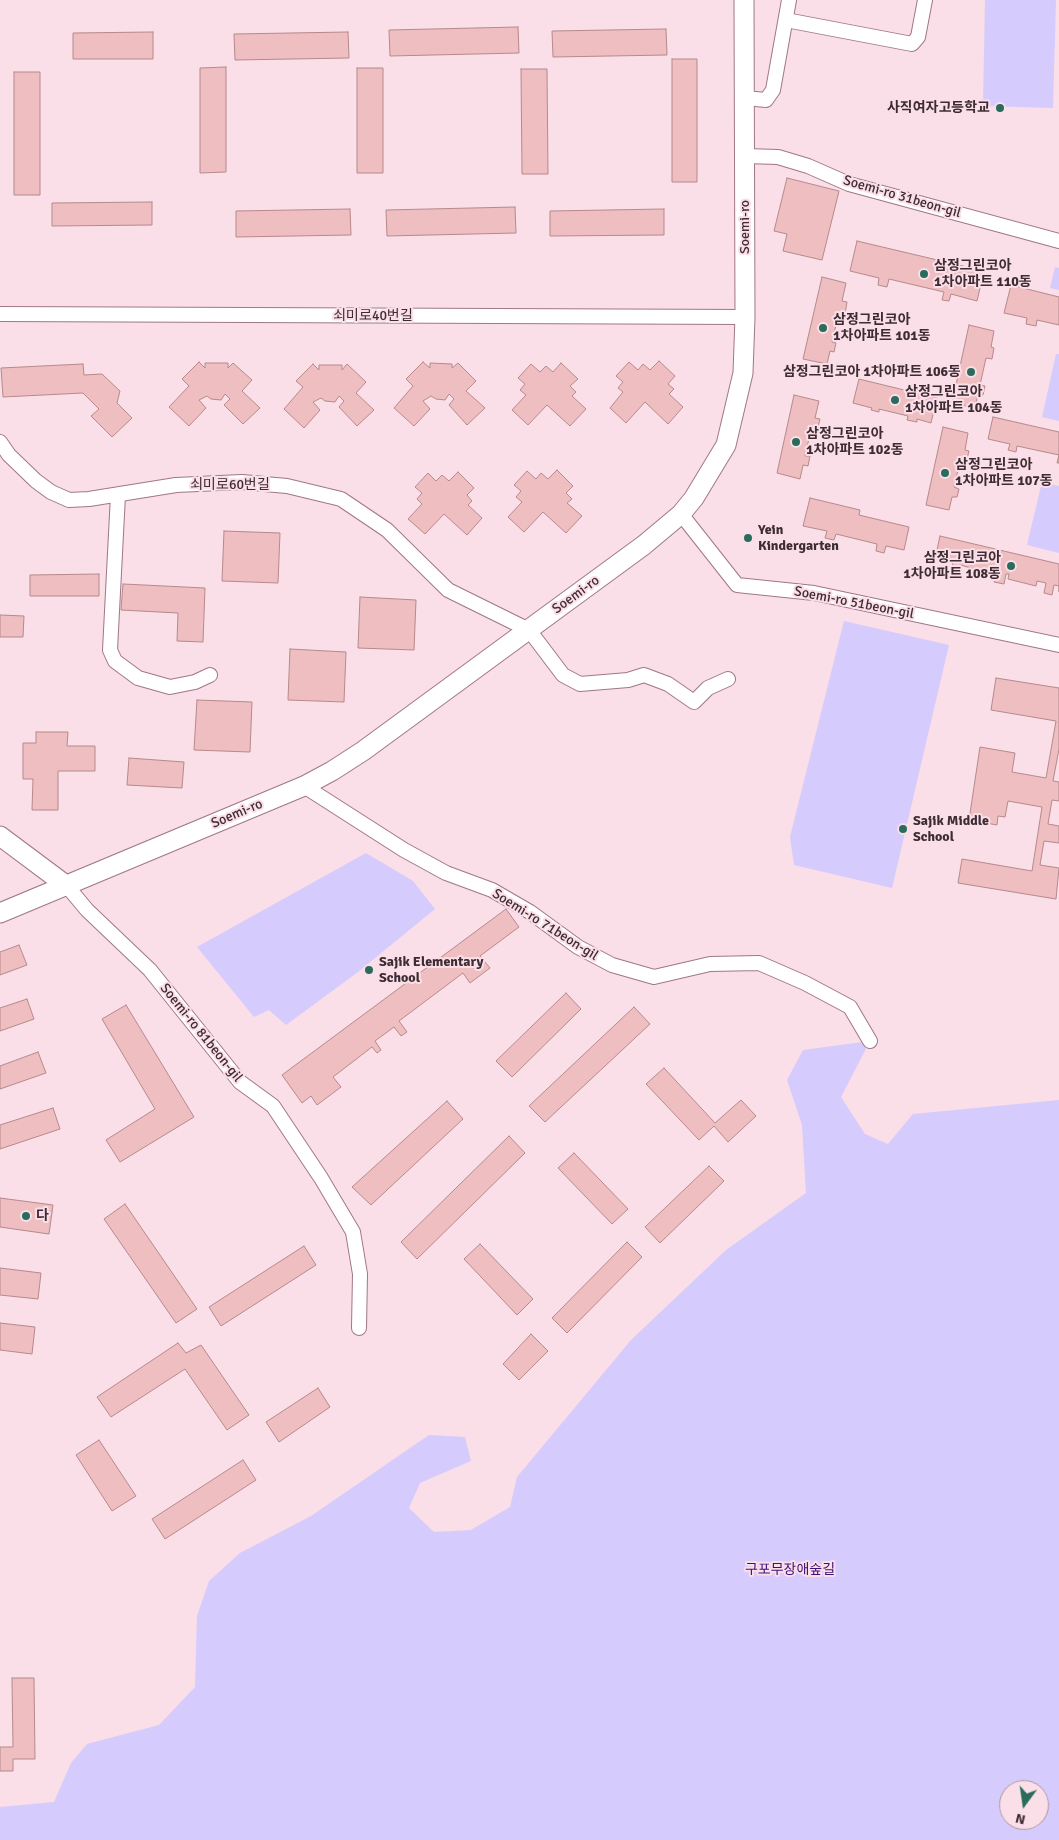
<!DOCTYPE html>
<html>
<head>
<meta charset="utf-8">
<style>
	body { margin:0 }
	#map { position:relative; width:1059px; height:1840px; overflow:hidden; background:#fadee8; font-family:Signika,sans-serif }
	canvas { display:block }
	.north { position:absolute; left:999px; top:1780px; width:50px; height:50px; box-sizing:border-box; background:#fadee8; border:1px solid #af97a0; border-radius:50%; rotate:194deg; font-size:14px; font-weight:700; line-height:20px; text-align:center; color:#3e2c33 }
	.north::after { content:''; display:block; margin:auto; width:18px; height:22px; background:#2a6c5b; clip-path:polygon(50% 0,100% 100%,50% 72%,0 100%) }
</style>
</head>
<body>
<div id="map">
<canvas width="1059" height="1840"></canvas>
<div class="north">N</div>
</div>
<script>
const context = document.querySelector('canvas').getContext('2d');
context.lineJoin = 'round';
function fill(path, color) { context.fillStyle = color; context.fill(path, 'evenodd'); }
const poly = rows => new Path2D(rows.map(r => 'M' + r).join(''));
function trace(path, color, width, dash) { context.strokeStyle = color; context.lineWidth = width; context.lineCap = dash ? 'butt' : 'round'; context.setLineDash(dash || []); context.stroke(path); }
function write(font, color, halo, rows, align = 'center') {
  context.font = font + ' Signika,"Noto Sans KR",sans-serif'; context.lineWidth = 4; context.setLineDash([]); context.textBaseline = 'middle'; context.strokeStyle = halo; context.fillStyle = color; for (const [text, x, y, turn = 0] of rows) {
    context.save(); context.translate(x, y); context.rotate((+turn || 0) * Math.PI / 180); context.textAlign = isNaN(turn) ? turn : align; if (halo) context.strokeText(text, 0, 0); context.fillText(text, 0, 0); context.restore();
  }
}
fill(poly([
	[985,0,1056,0,1053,108,983,106],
	[1055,267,1059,268,1059,290,1050,288],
	[1056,354,1059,354,1059,421,1042,417],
	[1042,482,1059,486,1059,553,1027,545],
	[844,621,949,645,892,888,794,865,790,837],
	[366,853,413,881,435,909,358,972,286,1025,269,1010,254,1017,197,947],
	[870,1041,841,1097,865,1134,888,1144,913,1114,1059,1100,1059,1840,0,1840,0,1807,54,1802,71,1763,87,1744,159,1725,195,1687,197,1616,209,1581,240,1553,311,1516,429,1435,465,1437,471,1461,420,1483,409,1508,434,1532,471,1530,510,1507,517,1477,631,1340,726,1250,806,1193,802,1125,787,1080,803,1050],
	[1009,1790,1039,1790,1039,1820,1009,1820]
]), '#d5cbfd');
const building = poly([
	[518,27,519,53,390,56,389,30,518,27],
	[666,29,667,55,553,57,552,31,666,29],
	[153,32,153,59,73,59,73,33,153,32],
	[348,32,349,58,235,60,234,34,348,32],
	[672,59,697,59,697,182,672,182,672,59],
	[226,67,226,172,200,173,200,68,226,67],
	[357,68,383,68,383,173,357,173,357,68],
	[521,69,547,69,548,174,522,174,521,69],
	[14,72,40,72,40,195,14,195,14,72],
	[787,178,839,191,822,260,783,251,787,234,774,231,787,178],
	[152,202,152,225,52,226,52,203,152,202],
	[515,207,516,233,387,236,386,210,515,207],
	[350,209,351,235,236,237,236,211,350,209],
	[664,209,664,235,550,236,550,211,664,209],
	[857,241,984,271,977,301,951,294,949,301,942,300,944,292,889,279,887,287,878,285,879,278,850,271,857,241],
	[822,277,846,283,842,301,847,302,845,314,839,313,832,342,836,343,834,352,830,351,827,364,803,359,822,277],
	[1011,285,1059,297,1059,325,1037,320,1036,326,1026,324,1027,318,1004,313,1011,285],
	[969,325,994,331,991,347,994,348,992,359,986,358,980,385,985,386,983,395,978,394,975,408,952,403,969,325],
	[659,361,675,376,668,384,674,389,669,394,683,407,668,424,645,402,626,423,610,408,623,392,618,388,623,382,616,376,629,362,638,370,643,364,650,370,659,361],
	[199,362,205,368,205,363,228,363,228,368,233,363,252,380,242,391,260,408,243,424,224,405,230,399,225,394,221,400,211,399,207,396,199,400,206,408,189,426,169,407,189,386,182,379,199,362],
	[423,362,430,368,430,363,452,364,452,368,458,363,476,381,466,391,485,408,467,425,449,405,454,399,449,394,445,400,436,399,431,396,423,401,430,409,414,426,394,408,413,386,406,379,423,362],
	[561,363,578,379,570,386,576,392,572,396,586,409,570,426,547,405,528,425,512,410,526,395,520,390,525,384,518,378,531,364,540,372,546,366,553,372,561,363],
	[83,364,84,375,102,374,120,391,117,403,132,418,112,437,91,416,99,409,83,393,3,397,1,368,83,364],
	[313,364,319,370,319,365,342,365,342,370,347,364,366,382,356,393,374,410,357,426,339,407,344,401,339,396,335,402,325,401,321,398,313,402,320,410,304,428,284,409,303,387,296,381,313,364],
	[859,379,937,398,931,423,917,419,917,422,907,420,908,416,879,409,879,412,871,410,872,408,853,403,859,379],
	[794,395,819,401,815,418,820,419,818,427,812,426,805,456,810,456,808,466,803,465,800,479,777,473,794,395],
	[993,417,1059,432,1059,463,1057,463,1059,455,1017,446,1016,452,1008,450,1010,444,988,439,993,417],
	[943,427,968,433,965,450,969,451,967,459,961,458,954,487,959,489,957,497,952,497,949,510,926,505,943,427],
	[557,470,573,486,566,493,572,499,567,503,582,516,566,533,543,512,524,532,508,517,522,502,516,497,521,491,514,485,527,471,536,479,541,473,548,479,557,470],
	[458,472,474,488,467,495,472,501,468,505,482,518,467,535,444,514,425,534,408,519,422,504,417,499,422,493,415,487,428,473,436,481,442,475,449,481,458,472],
	[810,498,860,510,859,515,909,527,904,550,886,546,884,553,876,551,877,544,836,534,834,540,825,538,827,531,803,526,810,498],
	[224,531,280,533,278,583,222,581,224,531],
	[940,536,1059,564,1059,592,1059,586,1054,585,1052,595,1044,593,1046,583,1037,581,1036,586,1008,579,1009,574,1006,574,1004,584,994,582,996,571,987,569,986,573,961,565,961,568,952,566,953,563,935,559,940,536],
	[99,574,99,596,30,596,30,575,99,574],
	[123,584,205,588,203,642,177,641,178,613,121,610,123,584],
	[360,597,416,600,414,650,358,648,360,597],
	[0,615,24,616,23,637,0,637,0,615],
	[290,649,346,652,344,702,288,700,290,649],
	[996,678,1059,688,1059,749,1053,781,1059,782,1059,801,1052,800,1048,824,1059,826,1059,843,1044,841,1040,865,1059,868,1056,899,958,883,962,859,1032,871,1042,807,1008,801,1005,817,998,816,997,825,969,820,980,747,1015,753,1012,772,1046,778,1056,721,991,710,996,678],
	[197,700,252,702,250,752,194,750,197,700],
	[36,732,68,732,67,746,95,746,95,771,58,771,58,810,32,810,33,779,23,779,23,743,36,743,36,732],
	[129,758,184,762,182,788,127,785,129,758],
	[506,909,519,927,480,956,490,968,470,983,463,973,399,1021,407,1032,401,1036,394,1027,375,1041,381,1050,377,1053,372,1047,333,1077,341,1087,317,1105,311,1096,302,1103,282,1075,506,909],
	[19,945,27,965,0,975,0,952,19,945],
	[566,993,581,1009,512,1077,496,1061,566,993],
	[27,999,34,1019,0,1031,0,1008,27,999],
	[126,1005,194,1117,120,1162,106,1140,155,1109,102,1019,126,1005],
	[634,1007,650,1024,545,1122,529,1106,634,1007],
	[38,1052,46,1073,0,1089,0,1066,38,1052],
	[664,1068,715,1123,741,1100,756,1116,728,1142,714,1126,699,1140,646,1084,664,1068],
	[447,1101,463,1119,371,1205,352,1187,447,1101],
	[53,1108,60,1129,0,1149,0,1125,53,1108],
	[509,1136,525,1153,417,1259,401,1242,509,1136],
	[574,1153,628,1209,612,1224,558,1168,574,1153],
	[709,1166,724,1181,660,1243,645,1227,709,1166],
	[0,1198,53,1205,49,1234,0,1227,0,1198],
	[125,1204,197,1309,176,1323,104,1219,125,1204],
	[627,1242,642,1257,567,1333,552,1318,627,1242],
	[480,1244,533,1299,517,1315,464,1259,480,1244],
	[304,1246,316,1265,221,1326,209,1307,304,1246],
	[0,1268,41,1273,38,1299,0,1295,0,1268],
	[0,1323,35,1327,32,1354,0,1350,0,1323],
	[531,1334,548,1351,519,1380,503,1364,531,1334],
	[178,1343,186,1353,201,1345,249,1415,227,1430,185,1369,111,1417,97,1397,178,1343],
	[318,1388,330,1407,279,1442,266,1422,318,1388],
	[99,1440,136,1496,112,1511,76,1455,99,1440],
	[243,1460,256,1480,165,1539,152,1519,243,1460],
	[12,1678,34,1678,35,1759,13,1759,13,1771,0,1771,0,1747,13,1747,12,1678]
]);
fill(building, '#eebec1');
trace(building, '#b6898c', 1);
const minor = poly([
	[786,20,912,44,918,37,925,0],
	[745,98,766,100,773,90,789,0],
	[745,156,778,157,808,166,849,184,1059,241],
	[0,314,745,317],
	[0,442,9,455,36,481,51,492,69,500,89,499,176,485,242,482,287,486,341,499,387,530,448,590,529,630,563,675,580,684,628,680,644,675,668,684,694,702,708,688,728,679],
	[118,495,110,650,115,661,138,678,170,687,195,682,210,675],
	[681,514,737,585,814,593,1059,645],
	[304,786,404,850,446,873,492,890,530,912,578,947,612,965,654,977,710,964,759,963,805,983,850,1007,870,1041],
	[67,886,87,910,150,970,240,1082,273,1106,321,1178,353,1232,360,1274,359,1328]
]);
const secondary = poly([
	[0,836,67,886],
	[0,913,304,786,332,771,363,751,644,545,681,514,694,498,726,445,743,373,745,317,744,0]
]);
trace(minor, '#a07786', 16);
trace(secondary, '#a07786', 21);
trace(minor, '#fff', 14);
trace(secondary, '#fff', 19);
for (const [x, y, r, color] of [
	[1000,108,5,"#2a6c5b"],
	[924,274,5,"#2a6c5b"],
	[823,328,5,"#2a6c5b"],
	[971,372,5,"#2a6c5b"],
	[895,400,5,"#2a6c5b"],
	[796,442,5,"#2a6c5b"],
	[945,473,5,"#2a6c5b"],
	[748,538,5,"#2a6c5b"],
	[1011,566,5,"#2a6c5b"],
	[903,829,5,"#2a6c5b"],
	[369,970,5,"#2a6c5b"],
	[26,1216,5,"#2a6c5b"]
]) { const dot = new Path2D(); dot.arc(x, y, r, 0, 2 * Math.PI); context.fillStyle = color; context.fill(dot); trace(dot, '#fadee8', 2); }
write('bold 14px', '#3e2c33', '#fadee8', [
	["사직여자고등학교",990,108,"right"],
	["삼정그린코아",934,266],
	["1차아파트 110동",934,282],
	["삼정그린코아",833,320],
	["1차아파트 101동",833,336],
	["삼정그린코아 1차아파트 106동",961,372,"right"],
	["삼정그린코아",905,392],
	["1차아파트 104동",905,408],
	["삼정그린코아",806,434],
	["1차아파트 102동",806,450],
	["삼정그린코아",955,465],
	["1차아파트 107동",955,481],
	["Yein",758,530],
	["Kindergarten",758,546],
	["삼정그린코아",1001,558,"right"],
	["1차아파트 108동",1001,574,"right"],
	["Sajik Middle",913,821],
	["School",913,837],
	["Sajik Elementary",379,962],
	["School",379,978],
	["다",36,1216]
], 'left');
write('14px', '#3e2c33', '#fadee8', [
	["Soemi-ro 31beon-gil",902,197,16],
	["Soemi-ro",745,227,-90],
	["쇠미로40번길",373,316],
	["쇠미로60번길",230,485],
	["Soemi-ro",576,595,-36],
	["Soemi-ro 51beon-gil",854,603,11],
	["Soemi-ro",237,814,-23],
	["Soemi-ro 71beon-gil",545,925,32],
	["Soemi-ro 81beon-gil",201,1033,51]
]);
write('14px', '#3d107c', '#fadee8', [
	["구포무장애숲길",790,1570]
]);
</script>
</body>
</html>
